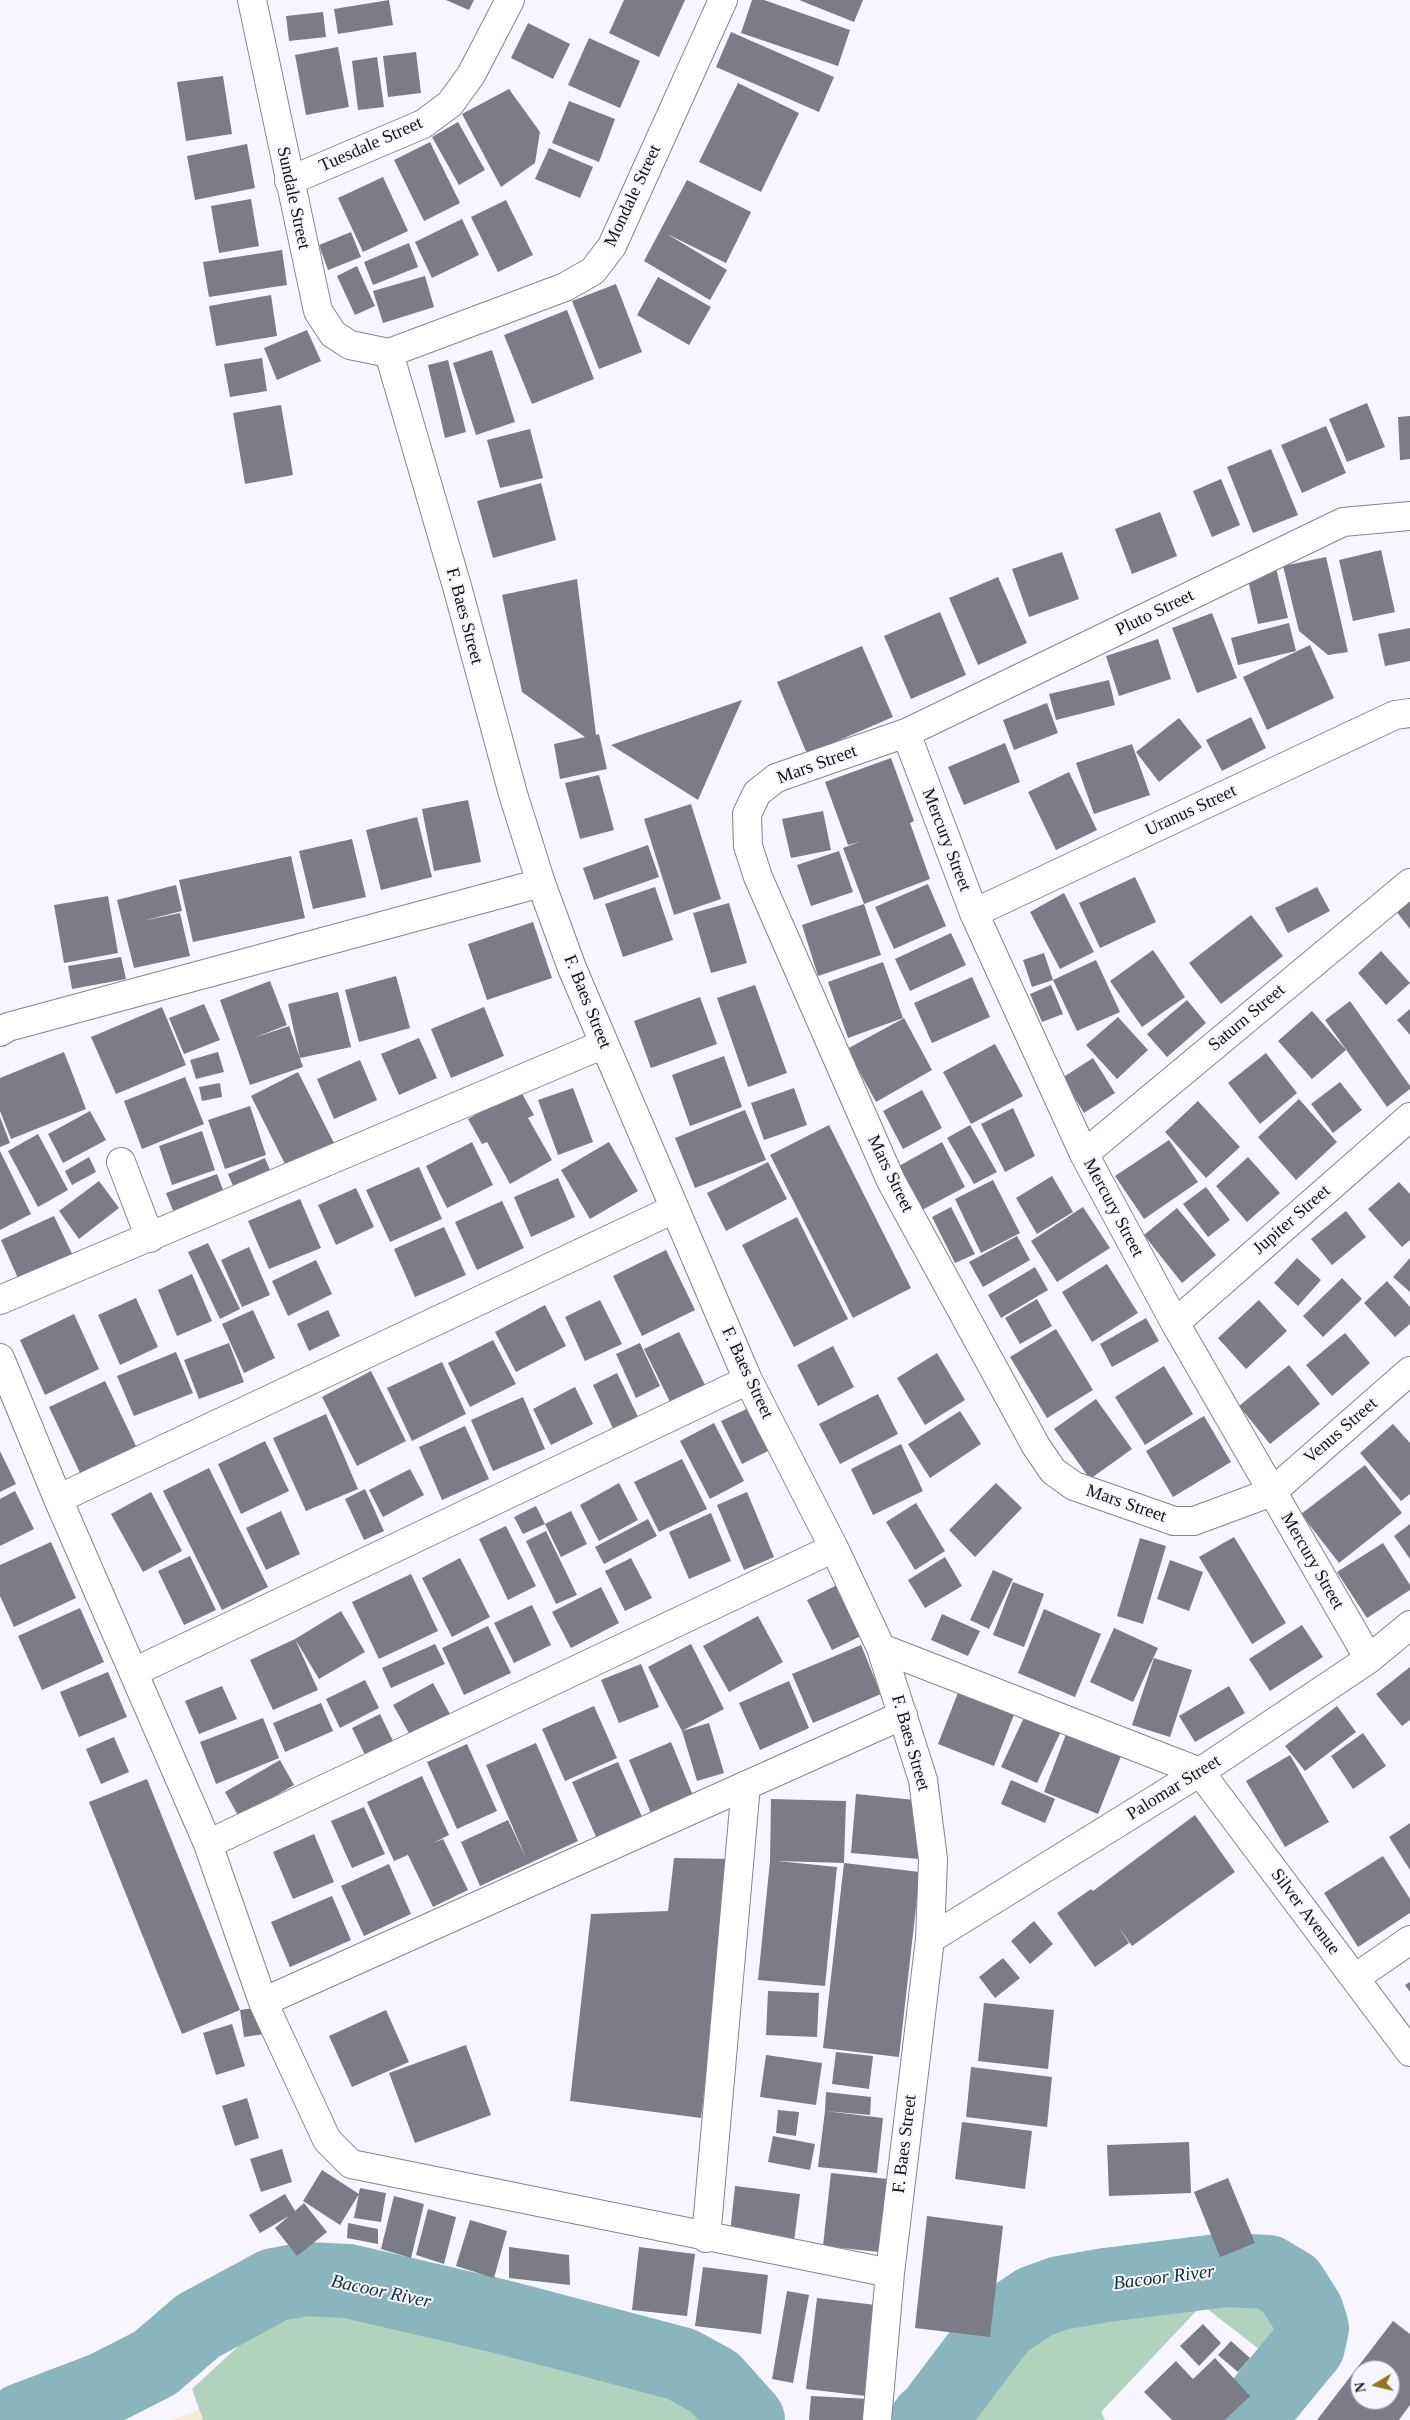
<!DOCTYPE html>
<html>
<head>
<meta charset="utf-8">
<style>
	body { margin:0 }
	#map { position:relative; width:1410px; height:2420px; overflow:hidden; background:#f7f6fe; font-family:Georgia,serif }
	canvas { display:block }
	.north { position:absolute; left:1350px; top:2360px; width:50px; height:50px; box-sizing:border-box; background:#f7f6fe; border:1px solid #9c9ba1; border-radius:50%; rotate:261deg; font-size:14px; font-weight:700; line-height:20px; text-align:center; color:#131316 }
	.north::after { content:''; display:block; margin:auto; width:18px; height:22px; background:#92761c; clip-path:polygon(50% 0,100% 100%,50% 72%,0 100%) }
</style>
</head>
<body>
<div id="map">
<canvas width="1410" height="2420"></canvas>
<div class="north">N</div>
</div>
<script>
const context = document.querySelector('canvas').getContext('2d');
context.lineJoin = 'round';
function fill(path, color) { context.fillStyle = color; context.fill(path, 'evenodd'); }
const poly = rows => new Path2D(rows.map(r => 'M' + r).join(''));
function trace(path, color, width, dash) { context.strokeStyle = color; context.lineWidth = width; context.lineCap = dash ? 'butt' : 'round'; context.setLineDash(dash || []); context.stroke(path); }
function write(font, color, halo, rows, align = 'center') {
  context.font = font + ' Georgia,serif'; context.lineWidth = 4; context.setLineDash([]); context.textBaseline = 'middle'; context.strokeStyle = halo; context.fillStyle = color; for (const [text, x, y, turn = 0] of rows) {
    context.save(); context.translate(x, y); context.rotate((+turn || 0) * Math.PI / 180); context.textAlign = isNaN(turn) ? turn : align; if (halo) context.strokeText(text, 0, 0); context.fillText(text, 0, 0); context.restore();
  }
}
fill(poly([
	[200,2410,203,2420,170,2420]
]), '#f6edd7');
fill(poly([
	[1241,2287,1270,2289,1287,2304,1297,2323,1295,2342,1277,2363,1202,2305,1101,2412,1105,2420,966,2420,962,2403,974,2382,989,2359,1011,2334,1026,2324,1047,2315,1117,2302],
	[313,2297,689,2394,729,2420,203,2420,192,2389,286,2302]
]), '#b1d3bd');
trace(poly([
	[22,2420,106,2388,155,2363,198,2326,274,2285,306,2279,348,2281,503,2317,681,2364,714,2382,748,2420],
	[927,2420,934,2414,1002,2324,1035,2302,1060,2293,1106,2285,1226,2270,1268,2272,1290,2285,1307,2312,1312,2328,1308,2346,1247,2420]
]), '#8ab4be', 74);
fill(poly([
	[389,0,393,25,338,34,334,9],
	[446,0,474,0,469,10],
	[624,0,685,0,659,57,609,33],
	[752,0,764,0,850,30,838,66,741,33],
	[799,0,863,0,854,22],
	[323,12,326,37,289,41,286,16],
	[528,23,570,44,553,79,511,58],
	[731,32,834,77,819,112,716,67],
	[589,38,640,61,620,108,568,85],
	[338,47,349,107,306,115,295,55],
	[416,52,421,93,388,97,383,56],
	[377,57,384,107,358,110,352,61],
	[223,76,232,134,186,141,177,82],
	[738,83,799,113,761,192,699,162],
	[509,89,540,132,535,163,501,187,462,114],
	[569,101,615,119,599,162,552,143],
	[458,122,485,170,459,185,432,137],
	[430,142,460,203,424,221,394,160],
	[247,144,255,188,195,200,187,156],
	[549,148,593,167,580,198,535,179],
	[383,177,408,231,363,252,338,198],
	[687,180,751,212,726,263,667,234,727,270,710,300,644,261],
	[251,199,259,246,219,253,211,206],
	[506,200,533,255,498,272,471,217],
	[462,219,479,255,432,278,415,242],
	[351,232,361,257,328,270,319,245],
	[409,243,418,267,373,285,364,262],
	[282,250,287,285,209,297,203,262],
	[357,266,375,306,355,315,337,276],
	[425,276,434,307,383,323,373,291],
	[658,277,711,307,689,345,637,315],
	[616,284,642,352,599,369,572,301],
	[271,295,277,336,216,346,209,306],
	[567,310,594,379,532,404,504,335],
	[307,330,321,361,277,380,264,348],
	[492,350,515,422,476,435,453,363],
	[262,358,267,391,230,397,224,364],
	[448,360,466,432,445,438,428,365],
	[1367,403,1385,447,1347,462,1329,419],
	[281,405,293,475,245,484,233,413],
	[1410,416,1410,459,1400,460,1398,417],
	[1326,426,1346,473,1302,493,1281,445],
	[530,429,543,478,500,488,487,440],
	[1271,449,1298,515,1253,533,1227,467],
	[1221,479,1240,525,1212,537,1193,491],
	[541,483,556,540,493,558,477,501],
	[1160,512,1177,556,1132,574,1115,529],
	[1381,550,1395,612,1353,621,1339,560],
	[1062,552,1079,599,1029,617,1012,569],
	[1326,557,1348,652,1328,655,1299,631,1283,566],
	[1276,568,1288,618,1258,624,1247,575],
	[998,577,1027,643,978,665,949,598],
	[577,579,596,735,599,734,607,769,560,779,554,744,585,737,522,692,502,595],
	[940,612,966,675,911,699,884,636],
	[1212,613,1237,678,1197,693,1172,628],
	[1289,623,1296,651,1238,665,1231,638],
	[1410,628,1410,661,1385,666,1378,634],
	[1158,639,1171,679,1119,696,1106,656],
	[1310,645,1334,698,1267,730,1243,677],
	[862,646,893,717,807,754,777,682],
	[1109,680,1115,705,1056,720,1049,694],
	[742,700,698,800,611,745],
	[1047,703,1058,733,1014,750,1003,720],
	[1251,717,1266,748,1222,771,1206,740],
	[1179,718,1202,747,1159,782,1136,752],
	[1005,743,1020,782,964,805,948,767],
	[1132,744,1150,795,1094,814,1076,763],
	[891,758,914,821,910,823,930,879,864,904,881,955,818,976,802,925,864,904,843,848,859,842,848,845,825,782],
	[1069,772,1097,830,1056,850,1028,792],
	[599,775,614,830,580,839,565,783],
	[468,800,481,862,434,871,422,809],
	[691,804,721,899,674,915,644,819],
	[823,811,831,850,791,858,782,819],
	[417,817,432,877,381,890,366,830],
	[352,839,366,897,313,909,299,851],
	[648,845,659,877,594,900,583,868],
	[839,851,853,892,811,906,797,865],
	[291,856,305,918,193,942,179,880],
	[1135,877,1156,922,1100,948,1079,903],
	[928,884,946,926,894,949,875,907],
	[176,885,182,911,142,921,180,913,190,956,134,968,117,900],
	[655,887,673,940,623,957,605,904],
	[1317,887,1330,911,1288,933,1275,908],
	[1064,893,1094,952,1060,969,1030,912],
	[108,896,118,953,64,963,54,905],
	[1410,900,1410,929,1396,911],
	[729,903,747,963,711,973,693,913],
	[1251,915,1283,956,1221,1004,1189,963],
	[533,922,552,978,487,1000,468,944],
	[951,933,966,965,910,991,895,959],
	[1153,950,1185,997,1142,1027,1110,981],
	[1381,951,1410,983,1386,1005,1358,973],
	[1044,953,1053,980,1032,987,1023,960],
	[121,957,126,979,72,989,68,966],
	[1096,960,1120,1012,1077,1031,1053,980],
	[883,962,903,1018,848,1038,828,982],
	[396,976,410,1028,359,1042,345,990],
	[972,977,990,1017,932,1043,914,1003],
	[270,981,287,1025,254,1038,289,1026,303,1067,250,1085,220,1000],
	[755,985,787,1073,748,1087,717,998],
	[1051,985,1063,1014,1042,1022,1030,994],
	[338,992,351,1047,300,1058,288,1004],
	[700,997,717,1044,651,1068,634,1021],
	[1187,1000,1206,1023,1167,1057,1147,1034],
	[1350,1001,1410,1086,1410,1089,1387,1107,1325,1020],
	[204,1004,220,1040,184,1054,169,1018],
	[162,1007,186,1065,116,1094,91,1037],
	[484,1007,504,1056,451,1078,431,1029],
	[1410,1009,1410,1035,1397,1020],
	[1312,1011,1346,1050,1312,1079,1278,1041],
	[1118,1017,1148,1050,1117,1079,1086,1045],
	[904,1018,932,1070,876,1102,847,1049],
	[419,1038,437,1078,399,1095,381,1054],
	[995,1044,1023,1096,971,1124,943,1072],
	[64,1052,86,1109,11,1139,0,1111,0,1078],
	[218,1052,224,1072,196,1079,190,1060],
	[1266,1053,1297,1093,1260,1124,1228,1083],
	[724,1056,742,1107,690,1126,672,1075],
	[1093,1058,1115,1093,1084,1113,1062,1078],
	[360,1060,377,1100,334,1119,317,1079],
	[298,1072,335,1145,288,1170,251,1096],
	[185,1077,204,1124,142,1149,124,1101],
	[1340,1082,1362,1110,1333,1133,1311,1104],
	[220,1083,222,1097,202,1101,199,1087],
	[573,1088,593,1142,558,1155,538,1100],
	[794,1088,807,1125,764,1140,751,1103],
	[520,1090,534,1115,528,1118,552,1160,510,1184,487,1142,482,1144,468,1119],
	[922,1090,942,1128,903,1149,883,1111],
	[1299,1099,1337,1142,1296,1180,1258,1137],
	[1198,1101,1240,1147,1206,1178,1165,1132],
	[250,1106,266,1155,225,1169,208,1120],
	[1013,1108,1035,1156,1005,1172,981,1124],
	[745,1110,766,1160,695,1188,675,1138],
	[90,1111,106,1140,63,1163,48,1134],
	[0,1117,10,1143,0,1147],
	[829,1125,911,1288,853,1318,770,1155],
	[970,1125,997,1172,974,1184,947,1138],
	[202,1131,215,1170,172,1185,159,1146],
	[38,1134,68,1190,38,1207,8,1151],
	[1169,1140,1198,1182,1144,1219,1115,1176],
	[472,1142,493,1185,447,1208,426,1166],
	[609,1142,638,1191,590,1219,561,1170],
	[942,1142,965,1187,922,1210,899,1166],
	[0,1151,31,1214,0,1230],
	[89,1157,96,1172,72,1185,65,1171],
	[1248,1157,1280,1193,1247,1222,1216,1186],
	[265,1158,272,1175,235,1191,228,1174],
	[768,1162,787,1199,726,1231,707,1193],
	[419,1167,442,1219,390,1242,366,1190],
	[217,1174,226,1198,176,1218,166,1193],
	[1052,1176,1073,1212,1037,1234,1016,1198],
	[558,1178,575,1217,531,1237,514,1197],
	[993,1180,1020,1233,981,1253,955,1199],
	[99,1181,119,1208,79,1239,59,1211],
	[1399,1182,1410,1194,1410,1240,1402,1247,1368,1209],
	[1206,1187,1230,1220,1208,1237,1183,1204],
	[356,1188,374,1227,336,1245,318,1205],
	[300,1199,321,1248,269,1269,248,1221],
	[502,1201,524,1248,477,1270,455,1222],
	[951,1207,975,1254,955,1263,932,1217],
	[1083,1207,1110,1248,1057,1282,1031,1241],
	[1177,1208,1216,1255,1182,1283,1144,1235],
	[1346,1211,1366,1237,1332,1265,1311,1239],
	[54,1216,75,1260,21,1285,1,1240],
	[797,1217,848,1319,794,1347,742,1245],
	[444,1227,466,1275,415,1297,394,1249],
	[1017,1236,1030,1260,983,1287,969,1262],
	[208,1243,240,1309,220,1319,188,1252],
	[249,1247,270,1295,242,1307,221,1260],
	[666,1250,695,1310,642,1336,613,1276],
	[1297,1258,1321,1280,1298,1306,1274,1283],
	[1410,1258,1410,1292,1393,1277],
	[316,1260,332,1294,288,1316,272,1281],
	[1107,1264,1138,1313,1092,1342,1062,1292],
	[1035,1267,1048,1290,1001,1318,988,1295],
	[192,1274,212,1321,177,1336,158,1290],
	[1342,1278,1362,1299,1323,1337,1303,1316],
	[1387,1281,1410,1307,1410,1324,1395,1337,1364,1303],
	[136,1298,158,1347,120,1365,98,1315],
	[1037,1299,1052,1326,1020,1344,1005,1318],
	[600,1300,622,1344,585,1361,565,1317],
	[1259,1300,1287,1331,1246,1369,1218,1338],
	[545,1305,566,1346,516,1372,495,1332],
	[253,1310,275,1358,244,1373,222,1324],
	[328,1310,340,1336,309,1351,297,1324],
	[74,1314,99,1369,45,1395,20,1340],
	[1146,1318,1159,1341,1112,1367,1100,1344],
	[1056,1329,1093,1390,1047,1418,1010,1357],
	[679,1332,706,1387,671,1404,644,1349],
	[1345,1333,1370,1363,1332,1396,1306,1365],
	[493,1340,516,1384,470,1407,448,1363],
	[229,1343,244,1382,199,1399,184,1360],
	[640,1343,660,1386,636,1398,616,1354],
	[833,1346,854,1387,818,1406,797,1365],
	[176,1352,193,1393,134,1416,117,1376],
	[937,1353,965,1400,925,1425,897,1378],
	[442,1362,466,1414,412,1441,387,1388],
	[1289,1365,1320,1404,1270,1444,1239,1406],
	[1164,1366,1193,1414,1145,1445,1115,1397],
	[371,1371,406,1441,357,1466,322,1397],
	[617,1373,640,1421,615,1433,593,1385],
	[105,1381,137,1448,81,1475,49,1407],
	[575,1387,593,1424,551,1445,533,1409],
	[878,1394,898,1434,840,1464,819,1424],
	[523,1397,545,1449,493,1471,471,1420],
	[1096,1399,1132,1449,1090,1479,1054,1429],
	[753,1406,774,1448,742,1464,721,1421],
	[960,1411,981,1444,930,1478,908,1444],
	[326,1414,358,1489,306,1511,273,1438],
	[1204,1416,1231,1462,1173,1497,1146,1451],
	[714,1423,744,1481,710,1499,680,1441],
	[1393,1424,1410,1443,1410,1494,1401,1501,1360,1453],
	[465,1426,489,1479,442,1500,419,1447],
	[265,1441,289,1491,241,1514,218,1464],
	[901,1444,923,1491,873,1515,851,1469],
	[0,1451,16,1484,0,1492],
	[682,1459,707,1509,659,1532,634,1482],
	[1365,1465,1402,1513,1339,1563,1301,1514],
	[209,1468,268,1587,222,1610,163,1491],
	[410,1469,424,1495,383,1517,369,1490],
	[619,1483,638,1520,599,1541,580,1505],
	[996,1483,1022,1508,975,1557,949,1530],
	[365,1489,384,1531,364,1540,345,1499],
	[15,1491,34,1529,0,1546,0,1499],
	[151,1492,182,1551,143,1572,111,1514],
	[747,1492,774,1557,744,1570,717,1505],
	[916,1503,945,1551,915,1570,886,1522],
	[536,1506,545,1524,523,1534,514,1517],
	[281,1511,300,1554,266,1570,246,1528],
	[571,1511,587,1544,561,1557,545,1524],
	[711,1513,731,1561,689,1579,669,1532],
	[648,1519,657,1536,604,1564,595,1547],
	[1410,1524,1410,1559,1394,1536],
	[506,1526,536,1586,508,1600,479,1539],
	[546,1531,577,1595,556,1604,526,1541],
	[1234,1537,1286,1623,1252,1644,1199,1557],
	[1140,1538,1166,1546,1143,1624,1117,1616],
	[51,1542,76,1598,14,1627,0,1596,0,1565],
	[1383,1543,1410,1585,1410,1590,1367,1618,1337,1572],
	[190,1556,216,1610,184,1625,158,1571],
	[945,1557,962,1586,925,1608,908,1580],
	[460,1558,490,1617,452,1637,422,1578],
	[631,1558,652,1598,625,1611,605,1571],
	[1170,1560,1203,1572,1189,1611,1157,1599],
	[993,1570,1013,1579,989,1629,970,1620],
	[411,1574,438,1631,379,1659,352,1602],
	[1013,1582,1044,1594,1024,1647,993,1635],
	[837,1585,861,1636,832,1650,807,1600],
	[601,1587,619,1623,571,1648,552,1612],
	[532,1605,551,1645,514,1663,494,1623],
	[80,1608,104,1662,42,1690,18,1636],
	[1044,1609,1101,1634,1075,1697,1018,1673],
	[341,1611,365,1652,319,1679,295,1639,318,1690,273,1710,250,1660,295,1639],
	[942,1614,980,1631,968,1656,931,1640],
	[758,1616,783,1662,729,1692,703,1646],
	[1302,1625,1323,1657,1270,1691,1249,1659],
	[488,1626,511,1673,464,1695,442,1648],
	[1114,1628,1158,1648,1133,1702,1090,1682],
	[435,1644,445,1664,391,1688,382,1668],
	[691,1644,724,1709,682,1731,709,1723,724,1773,697,1781,682,1731,648,1667],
	[861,1645,881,1694,813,1723,792,1674],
	[1154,1658,1192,1670,1170,1737,1132,1725],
	[641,1664,659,1707,619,1723,601,1680],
	[1410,1667,1410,1720,1402,1726,1376,1694],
	[108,1672,127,1717,79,1737,60,1692],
	[365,1680,379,1708,340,1728,326,1699],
	[789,1681,809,1728,760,1750,739,1703],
	[433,1683,450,1714,410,1735,393,1705],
	[961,1685,1017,1707,994,1766,938,1744],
	[222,1686,237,1719,199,1734,185,1701],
	[1229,1686,1245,1713,1195,1742,1179,1716],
	[321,1703,333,1731,285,1752,273,1723],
	[594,1706,617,1758,565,1781,542,1729],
	[1337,1706,1356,1732,1305,1771,1285,1746],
	[1026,1713,1062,1729,1037,1783,1001,1767],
	[380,1714,395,1745,367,1759,352,1728],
	[263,1718,279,1758,216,1784,200,1742],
	[1068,1729,1123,1751,1098,1814,1044,1792],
	[1363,1733,1386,1766,1353,1789,1331,1756],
	[114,1737,129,1772,101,1784,86,1749],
	[671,1742,694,1798,652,1816,629,1760],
	[536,1743,578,1841,480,1886,461,1842,508,1820,526,1858,486,1765],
	[467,1744,497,1811,457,1829,427,1762],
	[1290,1755,1329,1822,1285,1847,1246,1781],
	[280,1760,294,1785,239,1817,225,1792],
	[618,1762,643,1819,597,1839,572,1782],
	[422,1776,449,1835,433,1843,443,1839,468,1890,433,1907,408,1855,394,1861,367,1802],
	[147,1779,240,2010,182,2034,89,1802],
	[1011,1780,1055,1799,1045,1823,1001,1804],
	[856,1794,924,1801,919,1859,851,1853],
	[771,1799,846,1801,844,1863,777,1861,837,1867,825,1986,758,1980,770,1861],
	[364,1807,385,1854,352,1868,331,1821],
	[1195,1815,1235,1872,1132,1946,1118,1926,1129,1943,1095,1967,1057,1913,1091,1889,1093,1891],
	[1410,1823,1410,1870,1389,1837],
	[314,1834,334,1882,293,1899,273,1852],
	[1383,1856,1410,1899,1410,1913,1358,1947,1324,1893],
	[674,1858,732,1859,701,2118,570,2101,591,1914,668,1911],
	[844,1863,920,1872,899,2057,823,2048],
	[389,1864,411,1914,364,1936,341,1886],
	[332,1896,351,1940,290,1967,271,1922],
	[1034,1921,1053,1944,1030,1964,1011,1941],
	[1003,1958,1020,1978,995,1998,979,1977],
	[1410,1982,1410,1992,1405,1985],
	[768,1991,819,1993,817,2037,766,2035],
	[984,2003,1054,2010,1048,2069,978,2061],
	[261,2007,265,2034,244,2037,240,2010],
	[386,2010,409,2062,352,2087,329,2036],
	[232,2024,245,2066,216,2075,203,2033],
	[466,2045,491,2115,415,2143,389,2073],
	[836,2052,873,2056,869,2089,832,2084],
	[766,2055,822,2063,816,2105,760,2097],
	[971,2067,1052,2077,1047,2127,966,2117],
	[826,2092,871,2097,870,2115,825,2111],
	[247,2098,259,2138,235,2146,222,2106],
	[778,2110,799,2112,796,2136,776,2133],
	[825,2111,883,2118,877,2173,818,2167],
	[962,2122,1032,2131,1025,2189,955,2179],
	[773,2136,815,2144,810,2170,768,2162],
	[1189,2142,1191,2193,1109,2196,1107,2145],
	[282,2149,292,2182,261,2192,250,2159],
	[322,2170,359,2194,340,2225,303,2201],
	[831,2173,888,2179,879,2252,823,2246],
	[1228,2178,1255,2243,1220,2257,1194,2192],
	[735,2186,800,2194,794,2242,730,2234],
	[360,2188,386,2193,381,2222,354,2218],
	[285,2194,295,2211,304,2203,327,2232,297,2256,275,2228,289,2216,260,2233,249,2215],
	[394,2196,424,2204,411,2258,381,2249],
	[428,2209,456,2217,444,2264,416,2255],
	[927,2216,1003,2226,990,2337,915,2328],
	[470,2220,507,2231,494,2278,456,2266],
	[348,2223,378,2229,378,2244,347,2238],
	[509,2247,569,2255,570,2285,509,2278],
	[639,2247,695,2254,687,2316,632,2310],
	[703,2267,768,2275,761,2334,695,2326],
	[787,2291,809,2295,793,2383,772,2379],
	[817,2298,876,2305,866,2396,806,2389],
	[1393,2321,1410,2334,1410,2405,1399,2420,1317,2420],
	[1360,2370,1390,2370,1390,2400,1360,2400],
	[1203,2324,1221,2343,1199,2366,1180,2346],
	[1231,2341,1250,2358,1238,2372,1218,2355],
	[1215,2358,1250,2396,1225,2420,1172,2420,1144,2392,1176,2361,1193,2379],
	[811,2396,870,2399,870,2420,809,2420]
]), '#7b7c85');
const street = poly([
	[252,0,318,311,333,334,350,345,389,353],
	[289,181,423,124,450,104,471,75,510,0],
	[389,353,458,590,513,794,541,883,572,968,748,1380,834,1548,881,1648,923,1780,933,1859,930,1939,890,2273,877,2420],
	[389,353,565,287,593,271,612,246,723,0],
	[1410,516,1343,522,906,733,776,778,757,793,747,814,748,846,758,877,891,1181,1036,1446,1053,1471,1074,1486,1174,1521,1194,1521,1272,1492,1410,1371],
	[906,733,974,913,1084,1154,1175,1323,1369,1659],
	[974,913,1395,715,1410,713],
	[0,1032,8,1027,541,883],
	[1084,1154,1410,883],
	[121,1162,150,1238],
	[0,1300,604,1044],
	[1175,1323,1410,1117],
	[0,1358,58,1499,208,1844,263,2002,903,1715],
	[58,1499,674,1209],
	[881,1648,1200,1772,1410,2052],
	[134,1672,748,1380],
	[208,1844,834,1548],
	[930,1939,1200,1772,1369,1659,1410,1625],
	[1355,1978,1410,1940],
	[263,2002,327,2140,351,2164,890,2273],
	[706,2238,746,1785]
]);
trace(street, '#85848d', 30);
trace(street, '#fff', 28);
write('18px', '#131316', '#f7f6fe', [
	["Tuesdale Street",371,145,-24],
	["Mondale Street",633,196,-65],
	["Sundale Street",293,198,78],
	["Pluto Street",1155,613,-26],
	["F. Baes Street",464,616,75],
	["Mars Street",817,765,-20],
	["Uranus Street",1191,811,-25],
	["Mercury Street",946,840,69],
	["F. Baes Street",587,1002,68],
	["Saturn Street",1247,1018,-40],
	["Mars Street",890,1174,64],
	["Mercury Street",1113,1208,62],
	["Jupiter Street",1292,1220,-41],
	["F. Baes Street",747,1373,65],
	["Venus Street",1341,1431,-41],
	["Mars Street",1126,1504,19],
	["Mercury Street",1312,1561,60],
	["F. Baes Street",910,1743,74],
	["Palomar Street",1174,1788,-32],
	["Silver Avenue",1305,1912,53],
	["F. Baes Street",905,2144,-83]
]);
write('italic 19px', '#0b343d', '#f7f6fe', [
	["Bacoor River",1164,2278,-7],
	["Bacoor River",381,2292,12]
]);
</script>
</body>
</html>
